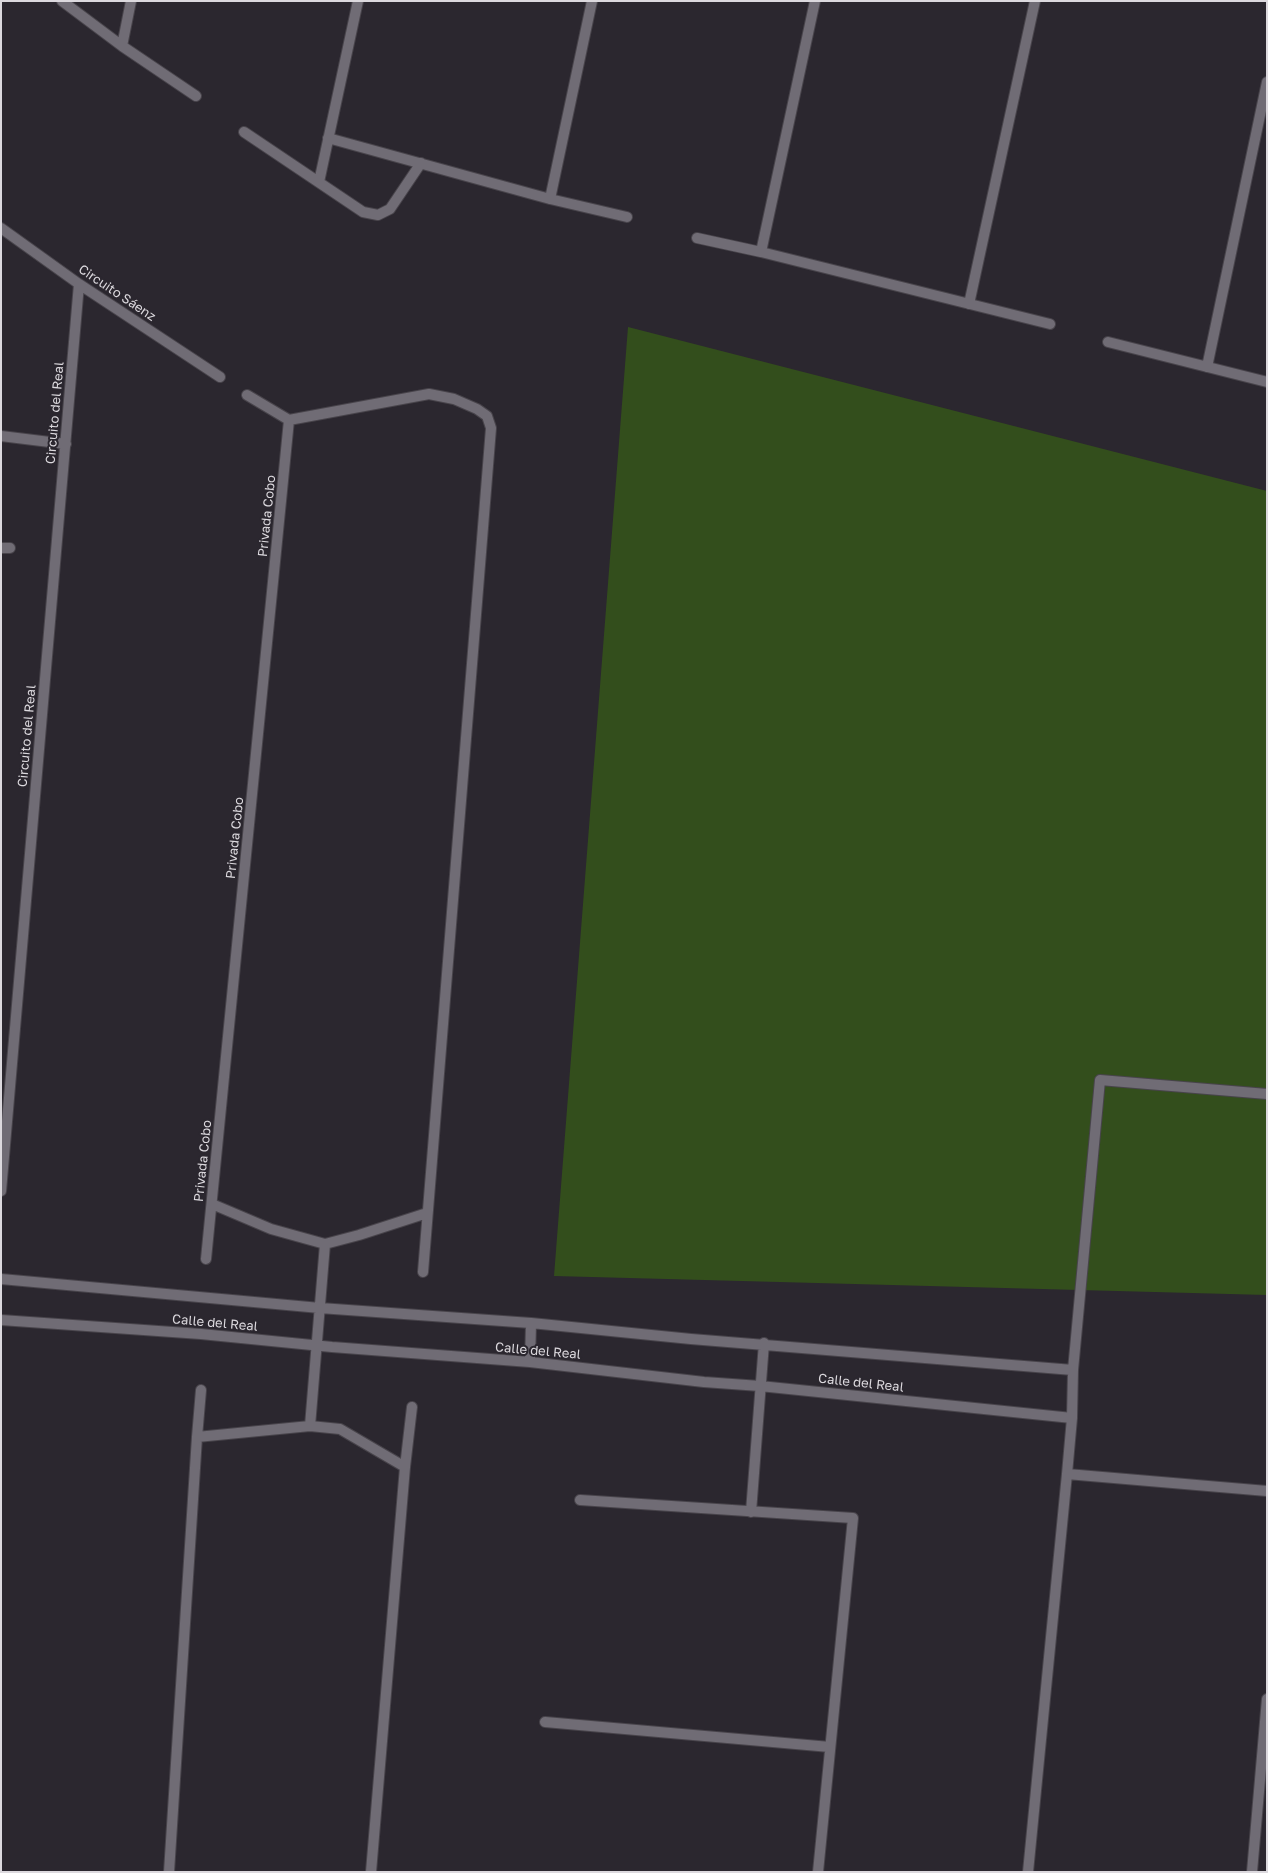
<!DOCTYPE html>
<html>
<head>
<meta charset="utf-8">
<style>
	body { margin:0 }
	#map { position:relative; width:1268px; height:1873px; overflow:hidden; background:#2b272f; font-family:"Golos Text",sans-serif }
	canvas { display:block }
	.frame { position:absolute; inset:0; border:2px solid #dcd9de; pointer-events:none }
</style>
</head>
<body>
<div id="map">
<canvas width="1268" height="1873"></canvas>
<div class="frame"></div>
</div>
<script>
const context = document.querySelector('canvas').getContext('2d');
context.lineJoin = 'round';
function fill(path, color) { context.fillStyle = color; context.fill(path, 'evenodd'); }
const poly = rows => new Path2D(rows.map(r => 'M' + r).join(''));
function trace(path, color, width, dash) { context.strokeStyle = color; context.lineWidth = width; context.lineCap = dash ? 'butt' : 'round'; context.setLineDash(dash || []); context.stroke(path); }
function write(font, color, halo, rows, align = 'center') {
  context.font = font + ' "Golos Text",sans-serif'; context.lineWidth = 4; context.setLineDash([]); context.textBaseline = 'middle'; context.strokeStyle = halo; context.fillStyle = color; for (const [text, x, y, turn = 0] of rows) {
    context.save(); context.translate(x, y); context.rotate((+turn || 0) * Math.PI / 180); context.textAlign = isNaN(turn) ? turn : align; if (halo) context.strokeText(text, 0, 0); context.fillText(text, 0, 0); context.restore();
  }
}
fill(poly([
	[628,327,1267,491,1267,1295,554,1276]
]), '#334e1c');
const minor = poly([
	[62,1,122,46,196,96],
	[122,46,131,1],
	[244,132,363,212,378,215,390,209,421,163],
	[328,138,550,199,627,217],
	[319,182,358,1],
	[550,199,592,1],
	[1,228,79,284,220,377],
	[697,238,761,252,1050,324],
	[761,252,815,1],
	[969,304,1035,1],
	[1108,342,1267,382],
	[1207,367,1267,82],
	[247,395,289,420,429,394,454,399,477,409,487,416,491,428,423,1272],
	[1,436,66,444],
	[1,548,10,548],
	[1,1191,79,284],
	[212,1204,271,1229,325,1244,359,1235,427,1213],
	[206,1259,289,420],
	[1,1279,320,1308,531,1323,691,1339,1073,1370],
	[1,1320,201,1334,332,1347,530,1362,704,1382,760,1386,1072,1418],
	[530,1362,531,1323],
	[310,1426,325,1244],
	[197,1437,201,1390],
	[1067,1474,1267,1491],
	[580,1500,853,1518,818,1872],
	[751,1512,764,1343],
	[545,1722,830,1747],
	[169,1872,197,1437,310,1426,340,1429,405,1467],
	[371,1872,405,1467,412,1407],
	[1028,1872,1067,1474,1072,1418,1073,1370,1100,1080,1267,1094],
	[1252,1872,1267,1699]
]);
trace(minor, '#48444b', 12);
trace(minor, '#706c75', 10);
write('13px', '#dcd9de', '#2b272f', [
	["Circuito Sáenz",117,293,34],
	["Circuito del Real",55,413,-85],
	["Privada Cobo",267,516,-84],
	["Circuito del Real",27,736,-85],
	["Privada Cobo",235,838,-84],
	["Privada Cobo",203,1161,-84],
	["Calle del Real",215,1323,5],
	["Calle del Real",538,1351,5],
	["Calle del Real",861,1383,6]
]);
</script>
</body>
</html>
